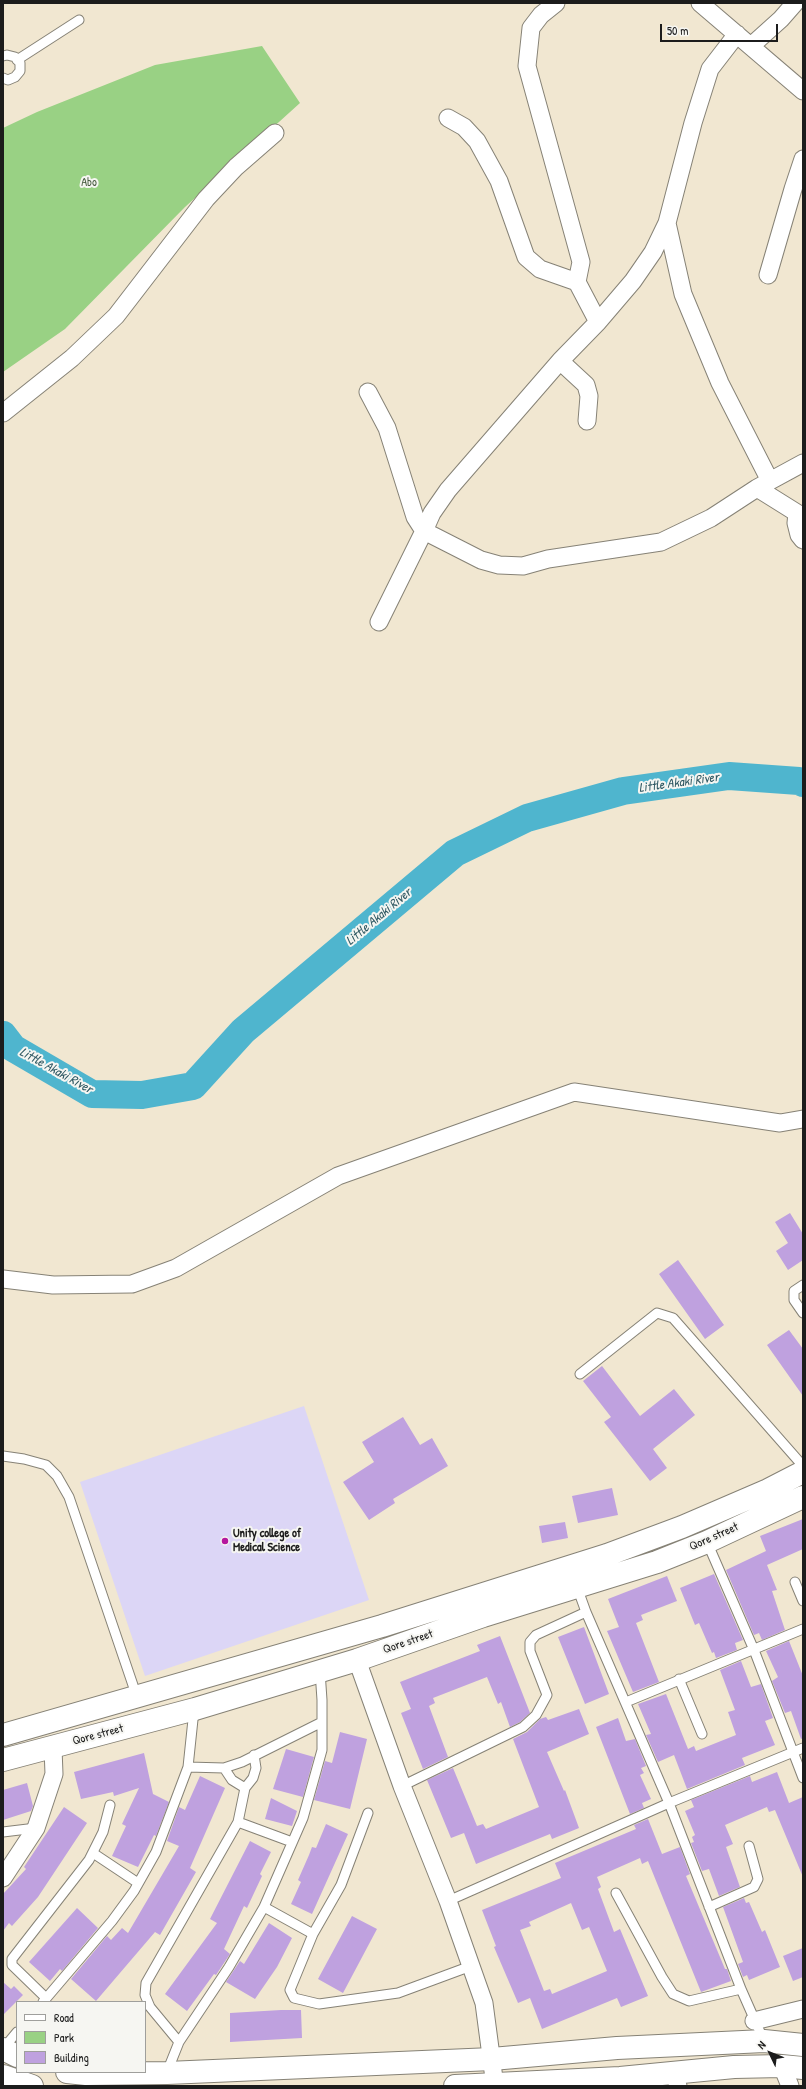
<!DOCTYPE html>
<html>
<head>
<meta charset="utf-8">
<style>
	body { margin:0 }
	#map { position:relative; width:806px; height:2089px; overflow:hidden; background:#f1e7d1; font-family:"Patrick Hand",sans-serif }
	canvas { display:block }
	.frame { position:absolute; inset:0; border:4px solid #1c1c1c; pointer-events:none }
	.legend { position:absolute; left:16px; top:2001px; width:130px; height:72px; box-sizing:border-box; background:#f6f6f2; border:1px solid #9f9f9c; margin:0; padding:5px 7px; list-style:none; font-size:12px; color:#1c1c1c }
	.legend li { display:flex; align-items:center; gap:8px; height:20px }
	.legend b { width:20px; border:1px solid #9f9f9c }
	.north { position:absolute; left:750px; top:2033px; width:40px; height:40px; -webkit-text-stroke:3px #f6f6f2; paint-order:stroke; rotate:313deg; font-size:11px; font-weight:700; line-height:16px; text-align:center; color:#1c1c1c }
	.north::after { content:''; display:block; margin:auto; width:14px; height:18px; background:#1c1c1c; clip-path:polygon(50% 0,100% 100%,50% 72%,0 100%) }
	.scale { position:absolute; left:660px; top:24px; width:118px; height:18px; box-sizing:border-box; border:2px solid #1c1c1c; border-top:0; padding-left:5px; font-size:12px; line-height:14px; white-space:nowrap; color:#1c1c1c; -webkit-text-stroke:3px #f6f6f2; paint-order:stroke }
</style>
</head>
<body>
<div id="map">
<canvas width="806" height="2089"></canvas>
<div class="frame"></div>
<ul class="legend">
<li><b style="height:5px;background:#fff"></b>Road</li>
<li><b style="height:11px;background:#99d184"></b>Park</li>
<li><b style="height:11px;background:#bfa1df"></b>Building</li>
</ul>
<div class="north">N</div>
<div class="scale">50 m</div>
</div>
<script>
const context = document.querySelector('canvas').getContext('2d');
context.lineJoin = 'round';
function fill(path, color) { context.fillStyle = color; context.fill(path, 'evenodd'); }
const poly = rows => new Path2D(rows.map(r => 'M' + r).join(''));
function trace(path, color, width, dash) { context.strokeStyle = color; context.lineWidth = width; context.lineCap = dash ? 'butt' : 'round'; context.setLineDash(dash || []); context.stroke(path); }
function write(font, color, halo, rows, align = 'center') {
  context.font = font + ' "Patrick Hand",sans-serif'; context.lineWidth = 4; context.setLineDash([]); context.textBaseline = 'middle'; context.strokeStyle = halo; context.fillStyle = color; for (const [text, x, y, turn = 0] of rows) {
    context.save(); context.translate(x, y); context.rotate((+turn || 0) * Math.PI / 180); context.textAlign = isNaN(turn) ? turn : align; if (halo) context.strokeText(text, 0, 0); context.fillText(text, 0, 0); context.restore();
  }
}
fill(poly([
	[304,1406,369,1600,145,1676,80,1482]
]), '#dcd6f6');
fill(poly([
	[262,46,300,103,185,207,65,329,3,372,3,128,37,112,155,65]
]), '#99d184');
trace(poly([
	[3,1035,13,1048,92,1094,142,1095,193,1086,243,1031,455,853,527,818,623,791,729,776,799,781,803,783]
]), '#4fb5ce', 28);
fill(poly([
	[790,1213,803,1234,803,1260,788,1270,776,1251,788,1243,775,1222],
	[678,1260,724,1325,705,1339,659,1274],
	[789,1330,803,1349,803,1396,767,1345],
	[602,1366,640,1416,674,1389,695,1415,653,1449,667,1468,650,1481,604,1422,611,1417,583,1381],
	[403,1417,420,1445,432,1438,448,1466,393,1499,395,1503,369,1520,343,1482,374,1462,362,1442],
	[612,1488,618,1515,578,1523,572,1496],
	[803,1519,803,1549,767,1565,777,1590,772,1591,785,1630,762,1640,759,1633,754,1635,726,1570,766,1551,760,1536],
	[565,1522,568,1538,542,1543,539,1526],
	[714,1574,743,1640,735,1643,737,1650,716,1658,714,1652,712,1653,699,1623,695,1625,680,1588],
	[667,1576,677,1601,641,1615,643,1620,636,1623,659,1682,633,1692,607,1631,619,1627,608,1599],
	[584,1627,609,1694,585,1704,558,1637],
	[500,1636,530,1713,520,1722,510,1727,501,1702,498,1704,487,1677,433,1698,435,1703,429,1706,448,1757,423,1769,401,1713,411,1709,400,1682,480,1651,477,1645],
	[789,1641,803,1676,803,1738,801,1739,791,1711,785,1713,772,1681,778,1677,766,1651],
	[741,1661,751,1687,761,1684,773,1718,765,1721,775,1745,742,1758,745,1765,687,1789,674,1755,658,1762,646,1735,651,1734,638,1704,666,1694,688,1749,694,1746,696,1751,736,1735,728,1712,735,1710,720,1670],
	[579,1709,589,1734,547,1752,564,1791,565,1790,579,1828,552,1839,550,1834,476,1864,464,1833,451,1838,427,1780,453,1768,477,1826,483,1824,486,1829,539,1807,513,1739,527,1732,540,1719,546,1717,548,1720],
	[618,1718,626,1741,635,1739,646,1766,641,1768,644,1773,640,1775,651,1799,642,1803,644,1808,630,1814,596,1727],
	[340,1732,367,1739,350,1809,314,1800,325,1761,332,1763],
	[286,1749,314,1757,303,1797,273,1789],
	[144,1753,153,1794,169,1802,156,1836,154,1835,138,1867,112,1856,126,1826,122,1824,139,1788,114,1796,113,1792,81,1799,74,1772],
	[777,1772,789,1803,803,1797,803,1877,775,1810,769,1812,767,1807,725,1825,733,1844,726,1847,740,1887,719,1896,709,1869,702,1871,691,1843,694,1842,692,1837,695,1835,685,1811,694,1807,691,1800,750,1776,752,1782],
	[200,1776,225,1788,190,1868,196,1872,160,1935,155,1932,96,2001,71,1979,107,1936,111,1940,122,1928,128,1933,179,1846,167,1841,179,1807,185,1810],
	[27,1783,33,1806,31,1811,3,1820,3,1790],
	[271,1798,297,1811,292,1826,265,1819],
	[64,1807,87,1823,38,1897,12,1926,9,1923,3,1931,3,1894,26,1869,24,1867],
	[648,1819,662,1854,680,1847,690,1874,686,1876,725,1969,727,1969,731,1981,701,1992,648,1861,642,1864,640,1858,597,1877,601,1887,598,1889,614,1932,620,1929,648,1996,621,2007,617,1998,542,2029,530,1998,518,2003,494,1947,496,1946,482,1910,561,1878,555,1863,636,1829,634,1825],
	[571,1903,582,1930,589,1927,607,1971,552,1994,550,1989,544,1991,520,1930,531,1926,529,1922],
	[326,1824,348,1834,312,1914,291,1904,301,1882,298,1880,309,1855,312,1847,316,1848],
	[250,1841,271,1852,260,1874,262,1876,247,1908,244,1906,224,1949,230,1954,216,1975,214,1974,187,2011,165,1994,217,1923,210,1919],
	[744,1898,746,1903,749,1902,762,1932,765,1930,780,1967,749,1980,747,1975,743,1977,738,1964,743,1962,723,1907],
	[77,1908,98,1928,62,1971,60,1969,50,1981,29,1962],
	[352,1916,377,1929,343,1993,318,1979],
	[269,1923,292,1938,277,1967,255,1999,226,1982,240,1961,244,1964],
	[803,1948,803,1977,793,1981,783,1956],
	[3,1982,11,1989,14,1986,23,1995,3,2015],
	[281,2010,301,2010,302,2038,230,2042,230,2013]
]), '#bfa1df');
const service = poly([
	[3,56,7,55,15,57,20,63,20,71,15,77,8,80,3,78],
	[17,60,79,20],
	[803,1285,794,1291,794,1300,803,1313],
	[580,1374,657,1313,673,1318,803,1466],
	[3,1456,24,1459,46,1465,57,1476,69,1497,137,1697],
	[707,1542,754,1650,803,1778],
	[795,1582,803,1601],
	[577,1587,586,1612,669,1803,741,1989,764,2041],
	[679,1679,702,1734],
	[626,1702,803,1629],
	[188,1767,224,1768,242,1762,322,1722],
	[224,1768,232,1780,245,1788],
	[402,1786,523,1727,536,1715,547,1695,530,1651,530,1642,536,1635,586,1612],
	[368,1813,341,1885,313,1934,290,1990,294,1998,319,2004,398,1993,471,1966],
	[238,1822,292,1842],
	[3,1832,36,1828],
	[93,1853,138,1883],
	[616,1893,662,1977,673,1994,689,2001,741,1989],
	[448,1901,669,1803,803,1748],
	[264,1907,313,1934],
	[709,1907,754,1887,758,1879,749,1846],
	[46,1998,12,1965,12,1959,89,1860,103,1832,110,1805],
	[43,2002,112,1921,134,1891,156,1852,188,1767,194,1710],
	[179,2042,150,2007,145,1995,146,1983,238,1822,245,1788,253,1778,256,1768,254,1755],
	[3,2049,17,2032],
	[167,2072,179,2042,229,1967,264,1907,303,1818,322,1750,322,1700,320,1671]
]);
const minor = poly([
	[556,3,541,15,531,28,527,66,581,262,577,282],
	[700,3,803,91],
	[751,46,781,19,795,3],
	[448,118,464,127,477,141,499,181,526,257,540,269,577,282,598,322],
	[667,223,683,294,720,383,770,481],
	[768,275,793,189,803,159],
	[560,361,586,385,589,396,587,421],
	[368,392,387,428,415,517,424,531,481,560,499,565,523,566,548,559,661,542,711,518,757,488,803,463],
	[3,413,72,358,116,316,206,199,236,167,275,133],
	[757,488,797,513,796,523,799,535,803,540],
	[379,622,424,531,432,513,448,490,560,361,598,322,633,281,653,252,667,223,693,123,710,69,737,34],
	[3,1279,53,1285,132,1284,176,1268,338,1176,574,1092,780,1123,803,1119],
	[357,1660,402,1786,448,1901,484,2003,495,2086],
	[3,1878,36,1828,54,1774,53,1748],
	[754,2021,803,2009],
	[782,2066,790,2086],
	[674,2072,678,2086]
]);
const primary = poly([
	[3,1735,382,1626,607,1555,682,1527,768,1490,803,1472],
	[3,1760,195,1709,357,1660,483,1616,657,1562,707,1542,803,1497],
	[3,2049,17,2056],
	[67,2072,86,2074,167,2073,492,2059,617,2048,764,2041,803,2045],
	[3,2076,32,2086],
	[455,2086,620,2078,734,2067,782,2066,803,2068]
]);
trace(service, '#868276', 11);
trace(minor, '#868276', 19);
trace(primary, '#868276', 24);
trace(service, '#fff', 9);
trace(minor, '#fff', 17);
trace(primary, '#fff', 22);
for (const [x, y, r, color] of [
	[225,1541,4,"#b5179e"]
]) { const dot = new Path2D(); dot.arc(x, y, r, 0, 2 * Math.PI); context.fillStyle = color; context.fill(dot); trace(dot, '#f6f6f2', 1.5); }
write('12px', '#485b40', '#f6f6f2', [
	["Abo",89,183]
]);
write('bold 12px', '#1c1c1c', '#f6f6f2', [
	["Unity college of",233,1534],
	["Medical Science",233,1548]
], 'left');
write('12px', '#1c1c1c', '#f6f6f2', [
	["Qore street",714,1537,-24],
	["Qore street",408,1642,-19],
	["Qore street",98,1735,-15]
]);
write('italic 13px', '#305963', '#f6f6f2', [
	["Little Akaki River",679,783,-8],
	["Little Akaki River",379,917,-40],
	["Little Akaki River",56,1071,29]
]);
</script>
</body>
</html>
